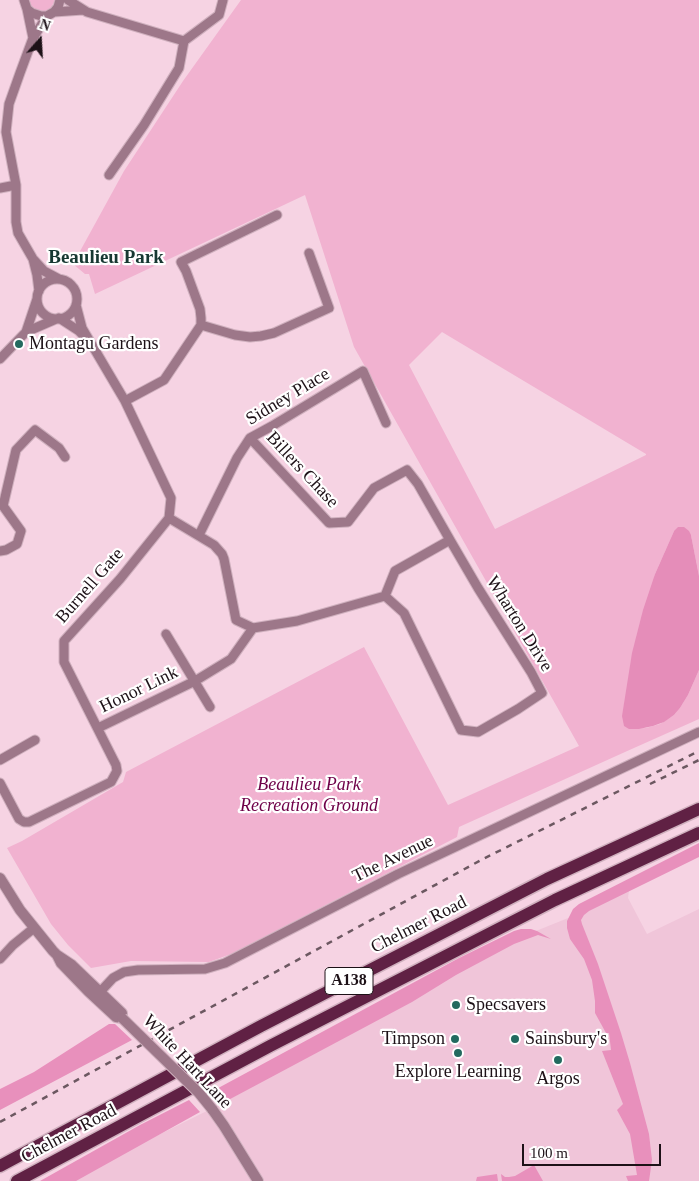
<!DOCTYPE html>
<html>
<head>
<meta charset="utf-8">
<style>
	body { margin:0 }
	#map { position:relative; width:699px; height:1181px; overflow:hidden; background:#f6d3e3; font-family:Georgia,serif }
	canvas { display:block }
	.north { position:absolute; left:15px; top:15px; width:50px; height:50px; -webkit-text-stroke:4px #fff; paint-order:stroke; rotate:19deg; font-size:14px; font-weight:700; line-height:20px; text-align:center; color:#1d1117 }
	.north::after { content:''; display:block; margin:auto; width:18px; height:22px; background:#1d1117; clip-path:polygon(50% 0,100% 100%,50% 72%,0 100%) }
	.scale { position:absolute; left:522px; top:1144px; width:139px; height:22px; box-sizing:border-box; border:2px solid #1d1117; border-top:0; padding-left:6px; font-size:15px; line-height:18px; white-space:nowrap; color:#1d1117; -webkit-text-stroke:4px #fff; paint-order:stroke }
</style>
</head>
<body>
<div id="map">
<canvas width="699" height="1181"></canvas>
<div class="north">N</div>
<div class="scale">100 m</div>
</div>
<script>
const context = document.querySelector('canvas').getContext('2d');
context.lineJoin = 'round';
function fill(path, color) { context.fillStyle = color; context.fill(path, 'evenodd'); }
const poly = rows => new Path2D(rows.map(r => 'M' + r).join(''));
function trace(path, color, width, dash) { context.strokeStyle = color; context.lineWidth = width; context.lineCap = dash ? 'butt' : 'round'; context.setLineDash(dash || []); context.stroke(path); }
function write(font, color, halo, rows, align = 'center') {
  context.font = font + ' Georgia,serif'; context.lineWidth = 4.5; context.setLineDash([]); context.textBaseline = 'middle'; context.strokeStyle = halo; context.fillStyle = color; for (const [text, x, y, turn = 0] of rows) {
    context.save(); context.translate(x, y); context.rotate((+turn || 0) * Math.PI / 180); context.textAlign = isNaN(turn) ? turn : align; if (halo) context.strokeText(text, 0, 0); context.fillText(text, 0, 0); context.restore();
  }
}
fill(poly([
	[629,890,628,898,647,934,699,909,699,1181,65,1181,219,1105,526,935,578,914]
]), '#f0c5d9');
fill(poly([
	[29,0,55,0,51,8,46,11,41,11,34,9,31,6],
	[241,0,699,0,699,576,691,535,674,531,655,574,629,729,646,728,660,724,674,715,680,708,688,695,699,670,699,719,625,752,459,827,457,837,231,954,209,962,131,961,91,968,68,945,51,924,7,848,22,841,123,782,126,772,364,647,448,805,579,746,354,347,305,195,95,294,89,274,85,274,73,264,124,171,183,81],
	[442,332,646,454,646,455,495,529,409,365]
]), '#f1b2d0');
fill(poly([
	[699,843,699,857,589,911,584,915,581,920,582,924,598,964,621,1033,630,1063,649,1134,652,1160,649,1181,628,1181,626,1176,637,1175,630,1134,617,1110,623,1104,602,1051,611,1050,609,1033,606,1033,595,1013,595,1001,592,980,584,959,570,939,567,928,567,921,573,909,579,904],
	[521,929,531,929,537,931,551,939,538,935,514,944,456,975,412,1002,219,1105,209,1093,459,958,514,931],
	[109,1024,115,1024,132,1040,0,1110,0,1089,34,1072],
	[189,1100,200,1112,76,1181,40,1181,140,1125],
	[534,1165,543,1181,502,1181,501,1174,505,1177,509,1177,515,1176],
	[497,1174,498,1181,476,1181,477,1177]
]), '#e890bc');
fill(poly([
	[678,527,684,527,689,531,691,535,699,576,699,670,688,695,680,708,674,715,664,722,653,726,639,729,629,729,624,726,622,716,632,653,643,610,655,574,674,531]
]), '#e58db9');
const minor = poly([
	[24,0,27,9,32,13,41,16,47,16,54,12,58,7,60,0],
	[68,0,87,12,184,41],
	[27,9,33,38],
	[54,12,83,10],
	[109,175,144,125,179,68,184,41,219,15,223,0],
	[0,188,16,185],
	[34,260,44,271,59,279],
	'37 299a20 20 0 1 1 40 0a20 20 0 1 1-40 0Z',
	[39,291,37,275,33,259,18,233,16,222,16,185,6,132,9,104,20,73,33,38,47,16],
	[59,318,79,331,84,336],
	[201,325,201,318,200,309,186,271,181,262,277,215],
	[26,332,37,299],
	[0,359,26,332,56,319],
	[125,401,164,380,201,325,235,335,250,337,261,336,274,333,329,308,309,253],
	[250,438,329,523,348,522,374,488,407,470,418,484,450,540],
	[169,518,214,545,222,554,224,559,236,620,253,628,297,621,385,596],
	[199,535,237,458,250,438,272,426,363,371,386,423],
	[450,540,478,588,531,672,542,693,518,709,478,732,461,730,404,613,385,596,395,571,450,540],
	[0,551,6,550,17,544,21,531,3,506,16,450,35,430,59,448,65,457],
	[166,634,210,707],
	[98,728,195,681,231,659,253,628],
	[0,760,35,740],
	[0,783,19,819,24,822,29,822,111,782,117,771,116,765,64,662,64,641,120,579,169,518,171,498,125,401,82,328,76,305],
	[0,959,13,945,34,928],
	[100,992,113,978,124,972,138,970,205,969,225,963,398,874,699,732]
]);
const tertiary = poly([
	[0,878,20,910,53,951,57,955,72,965,122,1013,122,1018,116,1017,88,991,61,963,57,955],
	[212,1109,224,1126,258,1181]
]);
const primary = poly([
	[0,1166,261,1026,547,879,699,809],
	[17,1181,270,1046,555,900,699,833]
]);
trace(minor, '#cfb0be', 11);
trace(tertiary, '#cfb0be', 12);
trace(primary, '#cfb0be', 15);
trace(minor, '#9d7789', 9);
trace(tertiary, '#9d7789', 10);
trace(primary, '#602144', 12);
trace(poly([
	[650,784,699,760],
	[0,1122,483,859,699,751]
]), '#6c5861', 2.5, [6, 6]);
const tertiaryBridge = poly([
	[122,1018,199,1093,212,1109]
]);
trace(tertiaryBridge, '#cfb0be', 12, []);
trace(tertiaryBridge, '#9d7789', 10);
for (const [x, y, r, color] of [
	[19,344,5,"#236a5f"],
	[456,1005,5,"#236a5f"],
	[455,1039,5,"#236a5f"],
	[515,1039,5,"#236a5f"],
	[458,1053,5,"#236a5f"],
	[558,1060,5,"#236a5f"]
]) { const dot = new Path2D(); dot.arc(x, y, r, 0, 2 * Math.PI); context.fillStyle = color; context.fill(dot); trace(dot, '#fff', 2); }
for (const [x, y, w] of [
	[349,981,48]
]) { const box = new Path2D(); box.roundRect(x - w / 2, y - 13.5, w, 27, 4); context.fillStyle = '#fff'; context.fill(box); trace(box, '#1d1117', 1); }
write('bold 16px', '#1d1117', null, [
	["A138",349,981]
]);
write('18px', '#1d1117', '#fff', [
	["Montagu Gardens",29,344],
	["Specsavers",466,1005],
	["Timpson",445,1039,"right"],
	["Sainsbury's",525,1039],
	["Explore Learning",458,1072,"center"],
	["Argos",558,1079,"center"]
], 'left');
write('18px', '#1d1117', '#fff', [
	["Sidney Place",288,397,-31],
	["Billers Chase",302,470,47],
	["Burnell Gate",90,586,-49],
	["Wharton Drive",519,624,58],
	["Honor Link",139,690,-26],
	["The Avenue",393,859,-26],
	["Chelmer Road",419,925,-27],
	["White Hart Lane",187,1062,47],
	["Chelmer Road",69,1134,-28]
]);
write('italic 18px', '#6e0148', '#fff', [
	["Beaulieu Park",309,785],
	["Recreation Ground",309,806]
]);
write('bold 19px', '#173832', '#fff', [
	["Beaulieu Park",106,258]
]);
</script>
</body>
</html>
